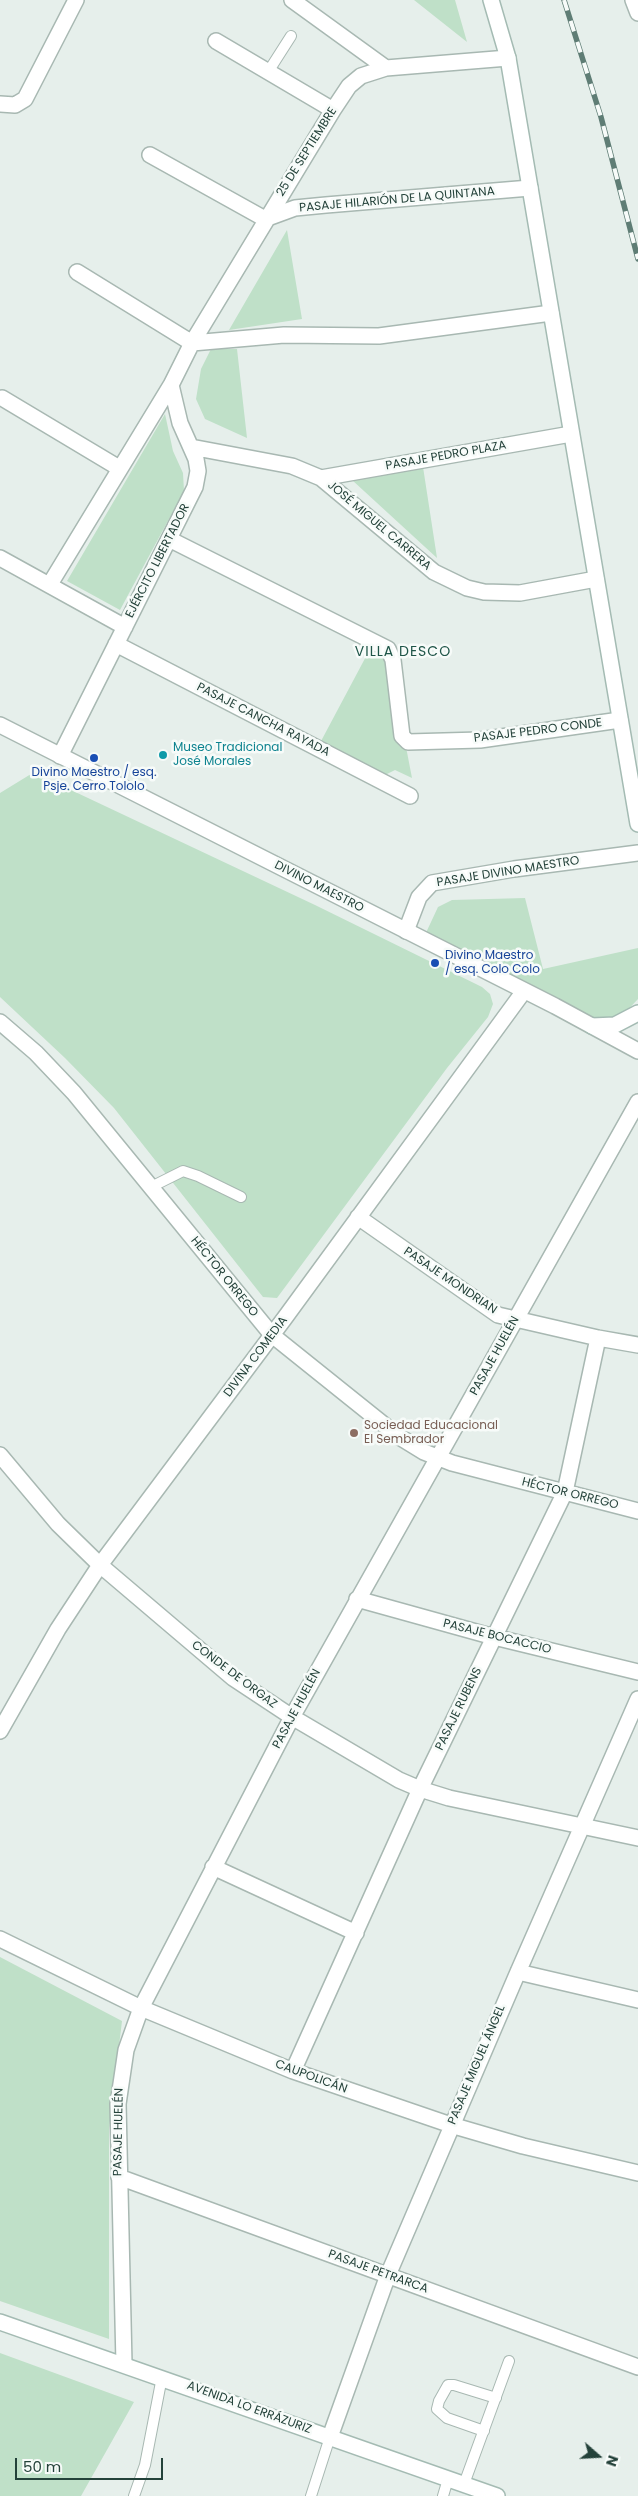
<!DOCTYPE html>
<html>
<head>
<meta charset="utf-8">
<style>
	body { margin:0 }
	#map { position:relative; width:638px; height:2496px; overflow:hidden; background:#e6efeb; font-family:Poppins,sans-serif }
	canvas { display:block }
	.north { position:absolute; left:573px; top:2431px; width:50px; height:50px; -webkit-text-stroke:4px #f7fbf9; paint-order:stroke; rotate:109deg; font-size:14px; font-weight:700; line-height:20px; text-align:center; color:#24423a }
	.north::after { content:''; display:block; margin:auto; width:18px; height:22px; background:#24423a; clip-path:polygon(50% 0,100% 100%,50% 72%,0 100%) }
	.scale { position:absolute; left:15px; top:2458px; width:148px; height:22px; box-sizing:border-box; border:2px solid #24423a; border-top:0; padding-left:6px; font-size:15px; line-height:18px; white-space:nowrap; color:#24423a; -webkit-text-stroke:4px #f7fbf9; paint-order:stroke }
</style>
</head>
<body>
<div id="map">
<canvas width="638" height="2496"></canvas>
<div class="north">N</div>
<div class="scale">50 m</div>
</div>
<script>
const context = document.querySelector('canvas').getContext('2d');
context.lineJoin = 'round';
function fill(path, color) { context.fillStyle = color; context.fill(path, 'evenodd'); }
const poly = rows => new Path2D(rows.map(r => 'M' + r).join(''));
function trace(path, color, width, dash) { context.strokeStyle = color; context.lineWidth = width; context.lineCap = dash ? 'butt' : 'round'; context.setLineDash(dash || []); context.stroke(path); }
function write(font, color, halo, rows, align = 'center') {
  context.font = font + ' Poppins,sans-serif'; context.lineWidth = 5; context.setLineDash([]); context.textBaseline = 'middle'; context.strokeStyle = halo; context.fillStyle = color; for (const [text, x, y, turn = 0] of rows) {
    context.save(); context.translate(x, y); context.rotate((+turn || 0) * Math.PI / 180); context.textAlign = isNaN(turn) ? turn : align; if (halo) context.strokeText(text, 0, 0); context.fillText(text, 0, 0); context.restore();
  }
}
fill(poly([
	[414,0,455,0,467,42],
	[287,230,302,319,229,330],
	[211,349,237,349,247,438,205,419,196,399,201,369],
	[165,414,173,451,183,473,184,491,120,610,67,581],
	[423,467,437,558,352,480],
	[370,649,385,656,390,662,399,746,406,747,412,778,395,770,385,775,320,743],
	[31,774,71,790,315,905,482,987,490,994,493,1004,488,1017,447,1068,277,1298,263,1297,114,1108,65,1058,0,997,0,793],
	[525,898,543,969,638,948,638,999,619,1019,603,1023,424,937,438,907,452,900],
	[0,1957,122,2021,109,2129,109,2339,0,2301],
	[0,2353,134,2402,81,2496,0,2496]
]), '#bfe0c8');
const service = poly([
	[268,72,291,36],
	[151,1187,183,1171,198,1176,241,1197],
	[484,2431,447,2418,437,2409,439,2401,448,2385,454,2385,496,2398],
	[464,2484,509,2361],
	[134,2496,145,2465,162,2377],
	[311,2496,330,2437],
	[443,2496,448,2479]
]);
const minor = poly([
	[292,0,386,68],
	[633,0,638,13],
	[216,41,333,110],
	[0,104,15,105,25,99,76,0],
	[150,155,265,219,295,208,326,205,530,188],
	[77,272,192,343,284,335,379,336,551,313],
	[2,398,119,468],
	[191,447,292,466,321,478,434,572,467,588,484,592,520,593,596,579],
	[321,478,571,434],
	[169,539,388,649,393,660,402,736,408,742,480,740,620,720],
	[0,558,125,627],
	[50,584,171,385],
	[116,644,410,796],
	[60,756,195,487,198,471,196,459,180,423,171,385,192,343,333,110,349,86,361,76,386,68,508,58],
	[406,931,419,897,432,883,514,869,638,853],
	[0,1022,36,1053,74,1093,272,1335,398,1436,424,1452,452,1463,638,1511],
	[358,1217,498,1315,598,1338,638,1345],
	[0,1455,58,1524,100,1565,233,1678,292,1717,399,1780,420,1789,449,1798,638,1838],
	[357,1599,494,1637,638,1672],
	[0,1731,58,1629,100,1565,284,1319,524,991],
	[213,1867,356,1933],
	[0,1939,141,2008,293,2071,451,2125,523,2146,638,2173],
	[518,1972,638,2000],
	[293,2071,420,1789,565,1492,598,1338],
	[119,2177,638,2367],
	[124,2364,118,2104,126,2050,141,2008,292,1717,638,1102],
	[330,2437,388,2275,518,1972,638,1699]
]);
const tertiary = poly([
	[0,725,555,1006,638,1051]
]);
const secondary = poly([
	[491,0,508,58,638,824],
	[592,1026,615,1025,638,1013],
	[0,2322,497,2496]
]);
trace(service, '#a8b8b2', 12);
trace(minor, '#a8b8b2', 18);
trace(tertiary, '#a8b8b2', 18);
trace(secondary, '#a4bbb3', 18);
trace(service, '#fff', 10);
trace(minor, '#fff', 15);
trace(tertiary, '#fff', 15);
trace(secondary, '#fff', 15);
const rail = poly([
	[564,0,601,117,638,259]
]);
trace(rail, '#5f7d75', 5.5);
trace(rail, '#f7fbf9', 4, [11]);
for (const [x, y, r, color] of [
	[163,755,5,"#0f9aa8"],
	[94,758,5,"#1a4fb4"],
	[435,963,5,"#1a4fb4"],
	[354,1433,5,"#8d6e63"]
]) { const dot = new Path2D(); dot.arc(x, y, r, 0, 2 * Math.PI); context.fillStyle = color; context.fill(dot); trace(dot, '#f7fbf9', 2); }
write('12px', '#24423a', '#f7fbf9', [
	["25 DE SEPTIEMBRE",307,152,-58],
	["PASAJE HILARIÓN DE LA QUINTANA",397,200,-5],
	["PASAJE PEDRO PLAZA",446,456,-10],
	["JOSÉ MIGUEL CARRERA",379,526,40],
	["EJÉRCITO LIBERTADOR",158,561,-63],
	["PASAJE CANCHA RAYADA",263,720,27],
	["PASAJE PEDRO CONDE",538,731,-7],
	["PASAJE DIVINO MAESTRO",508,872,-9],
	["DIVINO MAESTRO",319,887,27],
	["HÉCTOR ORREGO",224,1277,51],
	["PASAJE MONDRIAN",450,1281,34],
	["PASAJE HUELÉN",495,1356,-61],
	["DIVINA COMEDIA",256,1357,-53],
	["HÉCTOR ORREGO",570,1494,14],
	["PASAJE BOCACCIO",497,1637,14],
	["CONDE DE ORGAZ",234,1675,37],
	["PASAJE HUELÉN",297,1709,-62],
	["PASAJE RUBENS",459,1709,-64],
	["PASAJE MIGUEL ÁNGEL",477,2065,-67],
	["CAUPOLICÁN",311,2077,20],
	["PASAJE HUELÉN",119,2132,-89],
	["PASAJE PETRARCA",378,2272,20],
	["AVENIDA LO ERRÁZURIZ",249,2408,20]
]);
write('12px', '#0d838f', '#f7fbf9', [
	["Museo Tradicional",173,748],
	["José Morales",173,762]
], 'left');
write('12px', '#164399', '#f7fbf9', [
	["Divino Maestro / esq.",94,773],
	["Psje. Cerro Tololo",94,787],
	["Divino Maestro",445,956,"left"],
	["/ esq. Colo Colo",445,970,"left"]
]);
write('12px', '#785e54', '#f7fbf9', [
	["Sociedad Educacional",364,1426],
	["El Sembrador",364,1440]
], 'left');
context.letterSpacing = '1px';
write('14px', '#1f5548', '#f7fbf9', [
	["VILLA DESCO",403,652]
]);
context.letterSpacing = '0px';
</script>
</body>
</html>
